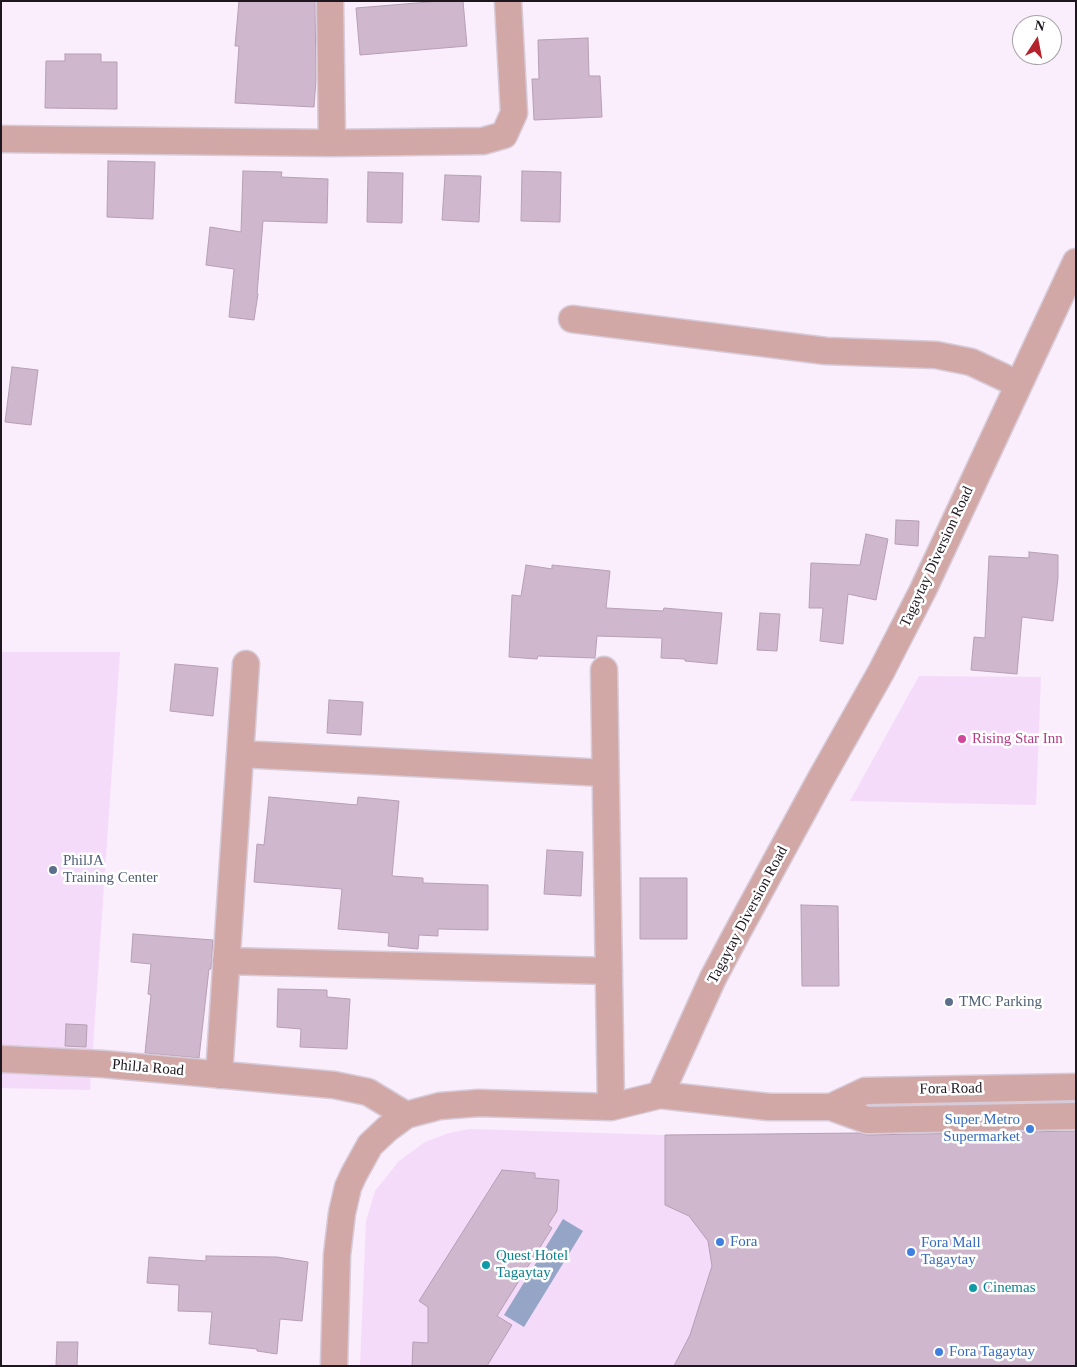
<!DOCTYPE html>
<html>
<head>
<meta charset="utf-8">
<style>
	body { margin:0 }
	#map { position:relative; width:1077px; height:1367px; overflow:hidden; background:#faedfc; font-family:"Times New Roman",serif }
	canvas { display:block }
	.frame { position:absolute; inset:0; border:2px solid #1e171f; pointer-events:none }
	.north { position:absolute; left:1012px; top:15px; width:50px; height:50px; box-sizing:border-box; background:#fff; border:1px solid #a5a2a5; border-radius:50%; rotate:11deg; font-size:14px; font-weight:700; line-height:20px; text-align:center; color:#1e171f }
	.north::after { content:''; display:block; margin:auto; width:18px; height:22px; background:#b4232c; clip-path:polygon(50% 0,100% 100%,50% 72%,0 100%) }
</style>
</head>
<body>
<div id="map">
<canvas width="1077" height="1367"></canvas>
<div class="frame"></div>
<div class="north">N</div>
</div>
<script>
const context = document.querySelector('canvas').getContext('2d');
context.lineJoin = 'round';
function fill(path, color) { context.fillStyle = color; context.fill(path, 'evenodd'); }
const poly = rows => new Path2D(rows.map(r => 'M' + r).join(''));
function trace(path, color, width, dash) { context.strokeStyle = color; context.lineWidth = width; context.lineCap = dash ? 'butt' : 'round'; context.setLineDash(dash || []); context.stroke(path); }
function write(font, color, halo, rows, align = 'center') {
  context.font = font + ' "Times New Roman",serif'; context.lineWidth = 5; context.setLineDash([]); context.textBaseline = 'middle'; context.strokeStyle = halo; context.fillStyle = color; for (const [text, x, y, turn = 0] of rows) {
    context.save(); context.translate(x, y); context.rotate((+turn || 0) * Math.PI / 180); context.textAlign = isNaN(turn) ? turn : align; if (halo) context.strokeText(text, 0, 0); context.fillText(text, 0, 0); context.restore();
  }
}
fill(poly([
	[1,652,120,652,90,1090,1,1088],
	[919,676,1041,677,1036,805,850,801],
	[469,1129,665,1135,1076,1131,1076,1366,360,1366,366,1221,375,1191,399,1161,425,1142,449,1133]
]), '#f5dbfa');
fill(poly([
	[563,1219,583,1231,524,1327,504,1315]
]), '#95a5c6');
const building = poly([
	[239,1,315,1,316,79,314,107,235,103,239,46,235,46,239,1],
	[441,1,463,1,467,46,360,55,356,8,441,1],
	[588,38,589,76,600,76,602,117,534,120,532,79,539,79,538,40,588,38],
	[65,54,101,54,101,62,117,62,117,109,45,108,46,61,65,61,65,54],
	[108,161,155,162,153,219,107,217,108,161],
	[243,171,282,172,281,177,328,179,327,223,263,221,257,294,258,294,254,320,229,317,234,269,206,265,210,227,241,232,243,171],
	[522,171,561,172,560,222,521,221,522,171],
	[368,172,403,173,402,223,367,222,368,172],
	[445,175,481,176,479,222,442,220,445,175],
	[12,367,38,370,31,425,5,422,12,367],
	[896,520,919,521,918,546,895,544,896,520],
	[866,534,888,539,876,600,848,594,843,644,820,641,823,608,809,608,811,563,860,565,866,534],
	[1029,552,1058,555,1058,578,1053,621,1022,617,1017,674,971,670,974,637,985,638,989,556,1029,558,1029,552],
	[526,565,552,569,552,565,610,571,606,608,663,611,664,608,722,613,717,664,685,661,685,659,661,658,662,638,597,636,595,658,538,656,537,659,509,657,512,595,521,596,526,565],
	[760,613,780,614,777,651,757,650,760,613],
	[175,664,218,668,213,716,170,711,175,664],
	[329,700,363,702,361,735,327,733,329,700],
	[269,797,357,805,358,797,399,801,392,876,423,878,423,883,488,885,488,930,438,929,438,936,419,935,418,949,388,946,389,933,338,929,342,889,254,882,257,844,264,845,269,797],
	[547,850,583,852,581,896,544,894,547,850],
	[640,878,687,878,687,939,640,939,640,878],
	[801,905,838,906,839,986,802,986,801,905],
	[133,934,213,940,211,969,209,969,199,1058,145,1053,151,995,148,994,151,964,131,962,133,934],
	[278,989,327,990,327,997,350,999,347,1049,300,1047,301,1029,277,1027,278,989],
	[66,1024,87,1025,86,1047,65,1046,66,1024],
	[1076,1131,1076,1366,674,1366,690,1335,712,1266,708,1241,689,1216,665,1205,665,1135,859,1133,867,1135,1076,1131],
	[502,1170,535,1173,535,1178,559,1180,557,1211,548,1225,552,1228,497,1316,512,1325,487,1366,412,1366,413,1342,428,1343,428,1307,419,1301,502,1170],
	[206,1256,277,1257,308,1262,302,1321,280,1319,277,1354,257,1351,257,1349,209,1344,212,1312,178,1311,179,1285,147,1283,149,1257,206,1261,206,1256],
	[57,1342,78,1342,77,1366,56,1366,57,1342]
]);
fill(building, '#cfb8ce');
trace(building, '#b69fb5', 1);
const minor = poly([
	[330,1,332,143],
	[1,139,332,143,483,141,504,135,514,113,508,1],
	[572,319,826,351,936,355,971,362,1018,384],
	[604,670,611,1107],
	[240,754,605,773],
	[226,961,609,971],
	[1,1059,103,1064,334,1085,368,1092,406,1115],
	[219,1075,246,664],
	[660,1095,713,978,738,931,819,782,881,672,923,590,1076,262],
	[831,1107,865,1091,1076,1087],
	[334,1366,337,1255,342,1213,348,1187,354,1174,370,1145,387,1129,406,1115,440,1106,479,1103,611,1107,660,1095,769,1107,831,1107,867,1120,1076,1116]
]);
trace(minor, '#d7cbd9', 29);
trace(minor, '#d2a8a6', 26);
for (const [x, y, r, color] of [
	[962,739,5,"#d1479c"],
	[53,870,5,"#5c6f8a"],
	[949,1002,5,"#5c6f8a"],
	[1030,1129,5,"#3f7fe0"],
	[720,1242,5,"#3f7fe0"],
	[911,1252,5,"#3f7fe0"],
	[486,1265,5,"#0f9aa8"],
	[973,1288,5,"#0f9aa8"],
	[939,1352,5,"#3f7fe0"]
]) { const dot = new Path2D(); dot.arc(x, y, r, 0, 2 * Math.PI); context.fillStyle = color; context.fill(dot); trace(dot, '#fff', 2); }
write('15px', '#1e171f', '#fff', [
	["Tagaytay Diversion Road",937,557,-65],
	["Tagaytay Diversion Road",748,915,-62],
	["PhilJa Road",148,1068,5],
	["Fora Road",951,1089,-1]
]);
write('15px', '#b23c85', '#fff', [
	["Rising Star Inn",972,739]
], 'left');
write('15px', '#4e5e75', '#fff', [
	["PhilJA",63,861],
	["Training Center",63,878],
	["TMC Parking",959,1002]
], 'left');
write('15px', '#366cbe', '#fff', [
	["Super Metro",1020,1120,"right"],
	["Supermarket",1020,1137,"right"],
	["Fora",730,1242],
	["Fora Mall",921,1243],
	["Tagaytay",921,1260],
	["Fora Tagaytay",949,1352]
], 'left');
write('15px', '#0d838f', '#fff', [
	["Quest Hotel",496,1256],
	["Tagaytay",496,1273],
	["Cinemas",983,1288]
], 'left');
</script>
</body>
</html>
